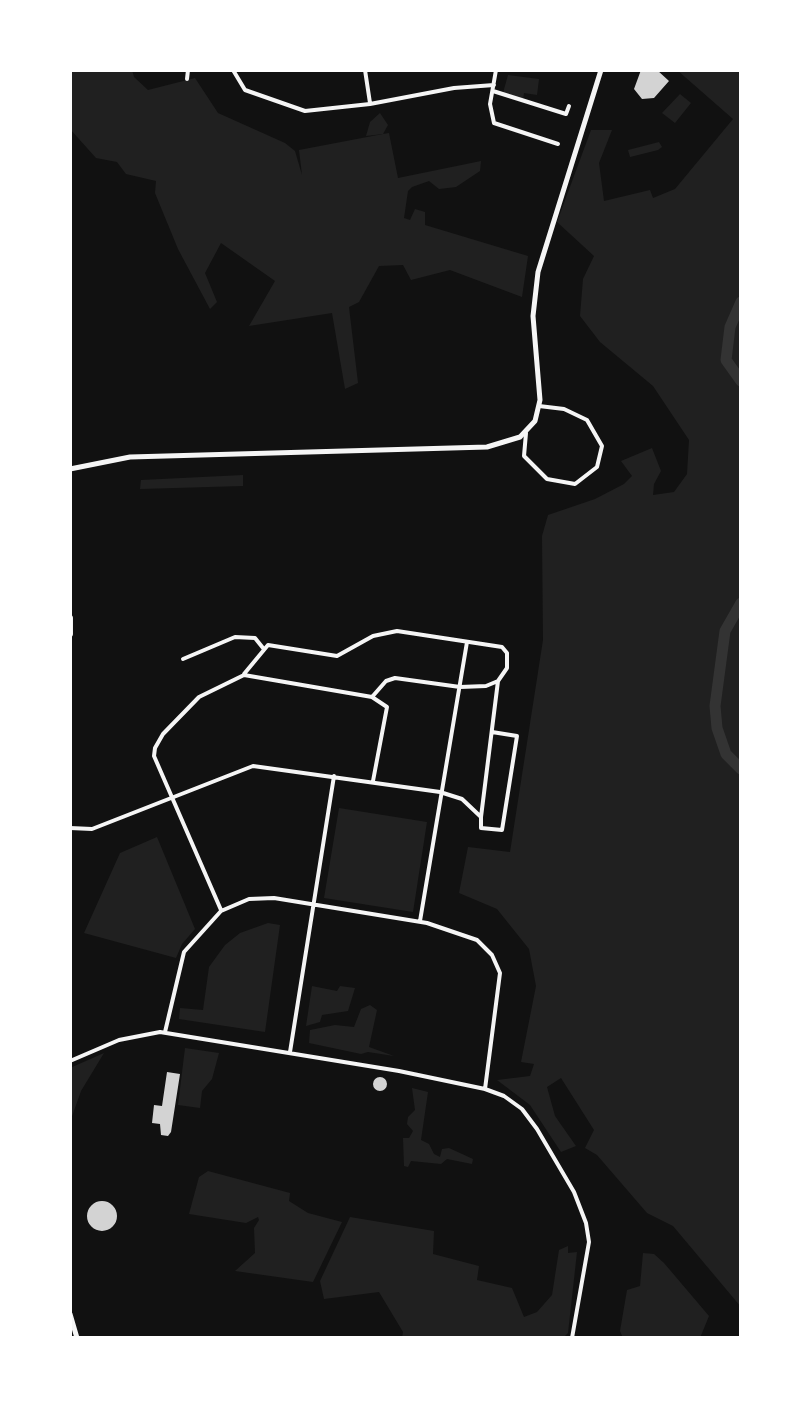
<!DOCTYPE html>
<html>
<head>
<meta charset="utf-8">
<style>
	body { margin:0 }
	#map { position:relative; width:811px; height:1408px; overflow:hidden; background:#111; font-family:"Roboto Condensed",sans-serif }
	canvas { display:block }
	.frame { position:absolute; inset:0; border:72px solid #fff; pointer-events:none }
</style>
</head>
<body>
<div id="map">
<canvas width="811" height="1408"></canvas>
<div class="frame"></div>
</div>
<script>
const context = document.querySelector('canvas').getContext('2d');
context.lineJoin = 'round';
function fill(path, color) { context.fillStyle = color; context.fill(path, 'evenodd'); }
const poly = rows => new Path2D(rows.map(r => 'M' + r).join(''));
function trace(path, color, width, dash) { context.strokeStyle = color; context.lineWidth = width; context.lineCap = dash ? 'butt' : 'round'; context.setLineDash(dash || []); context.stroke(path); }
fill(poly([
	[70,70,132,70,134,77,148,90,195,78,218,113,285,143,295,151,302,175,299,150,383,134,366,136,370,122,380,113,388,125,383,134,389,133,398,178,481,161,480,171,456,187,439,189,429,181,412,187,408,191,404,218,410,220,415,209,425,212,425,225,528,256,522,297,450,270,411,280,403,265,379,266,359,302,349,307,358,383,345,389,332,313,249,326,275,281,221,243,205,273,217,302,210,309,178,249,155,193,156,181,126,174,117,162,96,158,70,129],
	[677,70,741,70,741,1307,673,1226,647,1213,597,1155,585,1148,594,1130,561,1078,547,1087,555,1116,576,1146,561,1152,530,1105,497,1080,530,1076,534,1064,521,1062,536,986,529,949,497,909,459,893,468,847,510,852,543,640,542,536,548,515,595,499,624,484,632,476,621,461,652,448,661,471,654,484,653,495,674,492,687,474,689,440,653,386,600,342,580,316,583,279,594,256,557,222,591,130,612,130,599,163,604,201,650,190,653,198,675,189,733,119],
	[508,75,539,79,537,95,524,93,523,100,503,93],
	[680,94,691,103,675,123,662,113],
	[659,142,662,147,658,150,630,157,628,150],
	[243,475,243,486,140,489,141,480],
	[339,808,427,822,413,912,324,898],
	[157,837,195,929,182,944,176,958,84,933,120,853],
	[268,923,280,925,265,1032,179,1019,180,1008,203,1010,209,967,225,945,240,933],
	[312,986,337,991,340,986,355,988,348,1011,322,1015,320,1022,306,1026],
	[370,1005,377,1010,369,1047,394,1056,368,1052,361,1054,309,1043,310,1030,335,1025,354,1027,361,1009],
	[185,1048,219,1053,212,1079,202,1091,200,1108,178,1105],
	[104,1053,81,1091,70,1122,70,1068],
	[412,1088,428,1092,421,1140,429,1144,434,1154,440,1157,442,1149,449,1148,473,1159,472,1164,447,1159,441,1164,411,1161,408,1167,404,1166,403,1138,409,1138,413,1131,407,1124,408,1117,415,1110],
	[208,1171,290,1193,289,1201,308,1213,342,1222,313,1282,235,1271,255,1253,254,1228,259,1220,258,1217,246,1223,189,1214,199,1177],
	[350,1217,434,1231,433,1254,479,1266,477,1280,512,1288,524,1317,537,1312,552,1295,559,1250,568,1246,568,1253,577,1252,568,1333,563,1338,402,1338,403,1332,379,1292,324,1299,320,1281],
	[643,1253,654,1254,664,1263,709,1316,700,1338,623,1338,620,1331,627,1290,640,1286]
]), '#202020');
trace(poly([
	[741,302,730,327,726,360,741,381],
	[741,603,725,631,715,706,717,728,726,754,741,769]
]), '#333', 11);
fill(poly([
	[641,70,657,70,669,81,654,98,642,99,634,89],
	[167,1072,180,1074,171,1132,168,1136,161,1135,160,1124,152,1123,154,1105,162,1106],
	'373 1084a7 7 0 1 1 14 0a7 7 0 1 1-14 0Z',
	'87 1216a15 15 0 1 1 30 0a15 15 0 1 1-30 0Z'
]), '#d3d3d3');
trace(poly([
	[233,70,245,90,305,111,370,104,454,88,494,85],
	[365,70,370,103],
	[496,70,490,104,494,123,558,144],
	[187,79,188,70],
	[493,91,566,114,569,106],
	[183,659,235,637,255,638,263,648],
	[244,674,268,645,337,656,373,636,397,631,502,647,507,653,507,668,498,681,486,686,460,687,395,678,386,681,372,697],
	[481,817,481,828,502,830,517,736,492,732],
	[70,828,92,829,253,766,440,792,462,799,481,817,498,681],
	[221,910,154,756,155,748,163,734,199,697,244,675,372,697,387,707,373,781],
	[420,921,467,642],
	[165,1032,184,952,221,911,249,899,274,898,427,923,477,940,492,955,500,973,485,1089],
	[290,1052,334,776],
	[70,1061,119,1040,160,1032,399,1071,485,1089,504,1096,522,1109,537,1129,574,1192,586,1223,589,1242,572,1338]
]), '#f5f5f5', 4);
trace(poly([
	[526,433,524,456,547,479,575,484,597,467,602,446,587,420,564,409,539,406]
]), '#f5f5f5', 4);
trace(poly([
	[70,469,130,457,487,447,520,437,535,421,540,400,533,316,538,272,601,70],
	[70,1314,77,1338]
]), '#f5f5f5', 5);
trace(poly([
	[70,618,70,634]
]), '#f5f5f5', 6);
</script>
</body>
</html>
